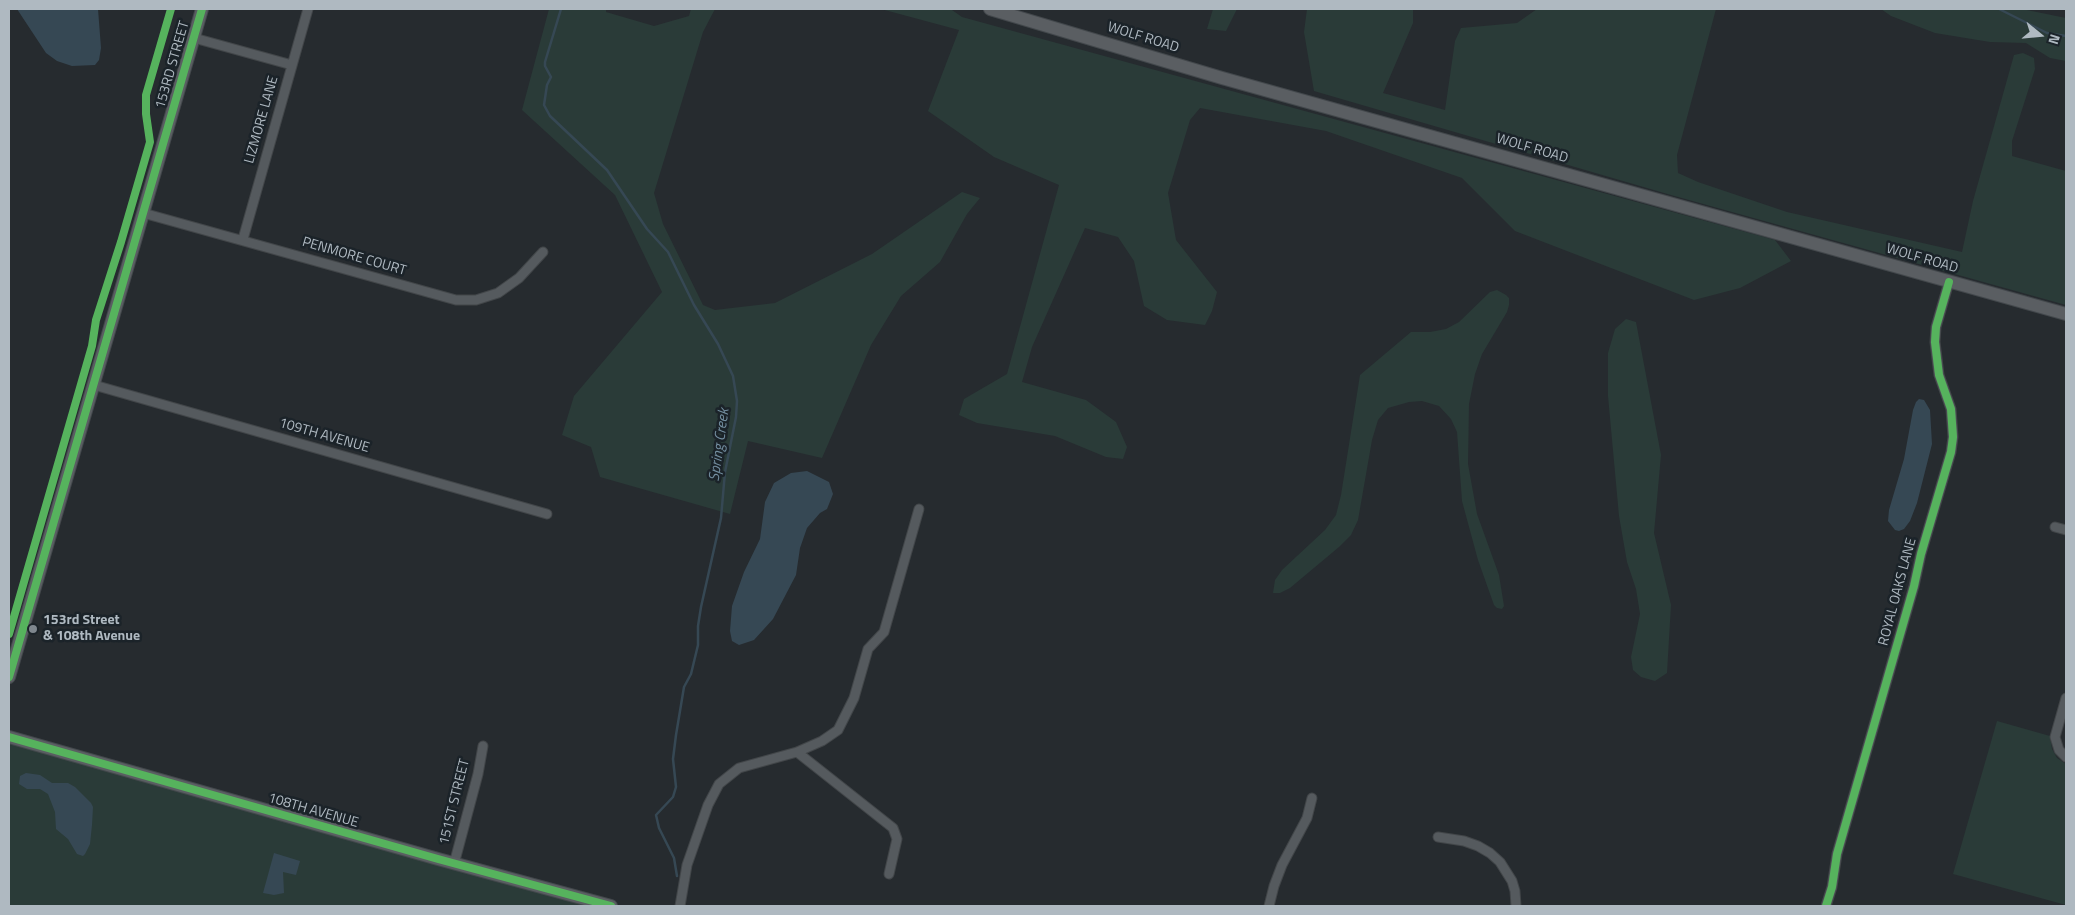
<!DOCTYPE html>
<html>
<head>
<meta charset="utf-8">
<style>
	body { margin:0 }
	#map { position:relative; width:2075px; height:915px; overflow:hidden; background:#262b2f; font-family:"Titillium Web",sans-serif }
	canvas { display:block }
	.frame { position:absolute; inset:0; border:10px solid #afb9c1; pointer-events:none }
	.north { position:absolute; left:2015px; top:10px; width:50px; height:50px; -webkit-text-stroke:4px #1b2329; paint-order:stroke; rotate:107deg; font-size:14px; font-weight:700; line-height:20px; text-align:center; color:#afb9c1 }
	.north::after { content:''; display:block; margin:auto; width:18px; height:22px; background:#afb9c1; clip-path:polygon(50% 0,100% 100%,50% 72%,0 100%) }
</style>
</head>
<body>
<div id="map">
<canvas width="2075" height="915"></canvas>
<div class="frame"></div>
<div class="north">N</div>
</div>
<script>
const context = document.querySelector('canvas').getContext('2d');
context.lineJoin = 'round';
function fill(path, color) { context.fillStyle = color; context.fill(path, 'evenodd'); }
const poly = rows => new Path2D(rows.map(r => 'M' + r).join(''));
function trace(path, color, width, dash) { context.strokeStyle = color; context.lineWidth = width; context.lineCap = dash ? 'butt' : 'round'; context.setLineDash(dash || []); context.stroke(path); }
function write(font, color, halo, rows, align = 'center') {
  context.font = font + ' "Titillium Web",sans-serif'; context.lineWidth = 5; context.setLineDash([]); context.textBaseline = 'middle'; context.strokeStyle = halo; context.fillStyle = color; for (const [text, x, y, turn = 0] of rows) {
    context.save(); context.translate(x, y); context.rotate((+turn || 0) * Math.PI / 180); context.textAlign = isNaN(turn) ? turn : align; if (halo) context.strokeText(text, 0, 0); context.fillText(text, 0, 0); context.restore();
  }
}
fill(poly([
	[549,9,606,9,606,12,654,26,689,16,691,9,715,9,703,32,654,193,663,224,703,305,715,310,775,303,872,254,962,192,980,198,967,214,940,262,901,296,871,345,822,458,748,441,730,514,600,477,591,447,562,435,574,396,662,292,615,195,522,110],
	[881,9,952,10,962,17,1775,240,1791,261,1740,288,1694,300,1515,231,1462,178,1326,131,1200,108,1190,120,1168,193,1176,240,1217,292,1212,311,1205,325,1167,320,1144,306,1134,261,1118,237,1085,228,1032,347,1022,382,1086,400,1116,422,1127,447,1123,459,1106,457,1055,436,977,423,959,415,964,399,1007,374,1059,185,994,157,928,111,959,30],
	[1213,9,1237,9,1226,31,1207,29],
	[1307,9,1413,9,1413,23,1383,93,1445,110,1455,41,1461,28,1517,23,1537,9,1716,9,1677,155,1678,173,1698,182,1787,212,1962,252,1973,201,2014,55,2023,53,2034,58,2035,69,2012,141,2012,156,2066,171,2066,305,1671,195,1314,91,1304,32],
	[1881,9,2022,9,2066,18,2066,61,2050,58,2026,43,1990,42,1935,33,1891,16],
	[1497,290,1506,295,1509,298,1509,305,1507,312,1482,354,1475,374,1469,404,1468,464,1477,514,1499,575,1504,606,1502,609,1497,608,1494,605,1478,560,1462,501,1457,432,1451,419,1439,406,1422,401,1409,402,1388,408,1378,420,1372,440,1358,520,1351,535,1339,547,1290,588,1280,593,1273,593,1275,580,1282,570,1325,530,1336,515,1341,495,1360,375,1411,332,1430,332,1446,329,1459,322,1490,292],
	[1626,319,1636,322,1661,455,1654,533,1671,605,1667,673,1655,681,1641,677,1633,670,1631,657,1640,614,1636,589,1627,562,1619,516,1608,396,1608,353,1615,329],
	[1997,721,2050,736,2052,749,2057,758,2066,764,2066,905,1953,874],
	[9,742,591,906,9,906]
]), '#2a3b38');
fill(poly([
	[17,9,98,9,101,48,99,60,95,65,72,66,57,61,46,53],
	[1919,399,1924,400,1930,410,1932,444,1917,503,1910,521,1904,529,1899,531,1895,530,1888,521,1889,510,1904,459,1913,410,1916,402],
	[807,471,829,482,833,494,827,509,820,513,807,528,800,548,796,575,773,619,754,640,739,645,732,641,730,631,732,606,744,572,760,539,765,502,774,483,791,473],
	[26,773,40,775,52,783,68,783,75,787,91,803,93,807,92,825,90,844,85,854,83,856,77,854,68,839,56,829,55,812,48,794,40,789,27,789,19,784,20,776],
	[274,853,300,861,296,875,283,872,284,893,274,895,263,893]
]), '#364854');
trace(poly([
	[561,9,545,62,545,66,551,77,547,85,544,105,550,116,607,170,647,229,668,252,694,305,718,344,733,376,737,401,736,417,725,472,721,518,701,607,698,626,698,645,691,674,684,687,676,735,673,759,676,787,673,797,656,815,659,828,674,858,677,876],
	[1999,9,2047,33,2066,36]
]), '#364854', 2.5);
const street = poly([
	[194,38,292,65],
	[143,213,456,300,476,300,498,293,519,278,543,252],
	[243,239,308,9],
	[94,385,547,514],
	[2055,527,2066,530],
	[2066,698,2055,737,2059,750,2066,757],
	[797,752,893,828,897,839,889,874],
	[1438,837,1464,841,1478,846,1490,853,1500,862,1512,881,1515,891,1516,906],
	[454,864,478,774,483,746],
	[680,906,687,865,708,805,719,784,739,768,797,752,822,741,838,730,854,698,868,649,884,632,919,509],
	[1269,906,1274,886,1282,865,1307,818,1312,798],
	[1826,906,1832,887,1837,854,1914,586,1921,554,1951,452,1953,437,1951,409,1939,375,1935,342,1936,327,1949,282]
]);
const secondary = poly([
	[990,9,1222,78,2066,314],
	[9,677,202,9],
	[9,737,438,859,611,906]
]);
trace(street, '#424649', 11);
trace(secondary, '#43484c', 14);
trace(street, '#555a5e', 9);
trace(secondary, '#5a5e62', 12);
trace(poly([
	[9,634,92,346,96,320,121,242,150,142,146,114,146,95,171,9],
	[9,677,202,9],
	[9,737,438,859,611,906],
	[1826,906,1832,887,1837,854,1914,586,1921,554,1951,452,1953,437,1951,409,1939,375,1935,342,1936,327,1949,282]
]), '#56b35d', 8);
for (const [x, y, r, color] of [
	[33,629,5,"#7f878e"]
]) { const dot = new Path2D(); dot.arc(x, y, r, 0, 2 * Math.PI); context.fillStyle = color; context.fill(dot); trace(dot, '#1b2329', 2); }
write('14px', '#afb9c1', '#1b2329', [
	["WOLF ROAD",1143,38,17],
	["153RD STREET",173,65,-74],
	["LIZMORE LANE",262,120,-74],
	["WOLF ROAD",1532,149,16],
	["PENMORE COURT",354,257,16],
	["WOLF ROAD",1922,259,16],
	["109TH AVENUE",324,436,16],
	["ROYAL OAKS LANE",1898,592,-75],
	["151ST STREET",455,802,-76],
	["108TH AVENUE",313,811,16]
]);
write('bold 14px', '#afb9c1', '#1b2329', [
	["153rd Street",43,621],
	["& 108th Avenue",43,637]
], 'left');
write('italic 15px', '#748fa1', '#1b2329', [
	["Spring Creek",720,445,-82]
]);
</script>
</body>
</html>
